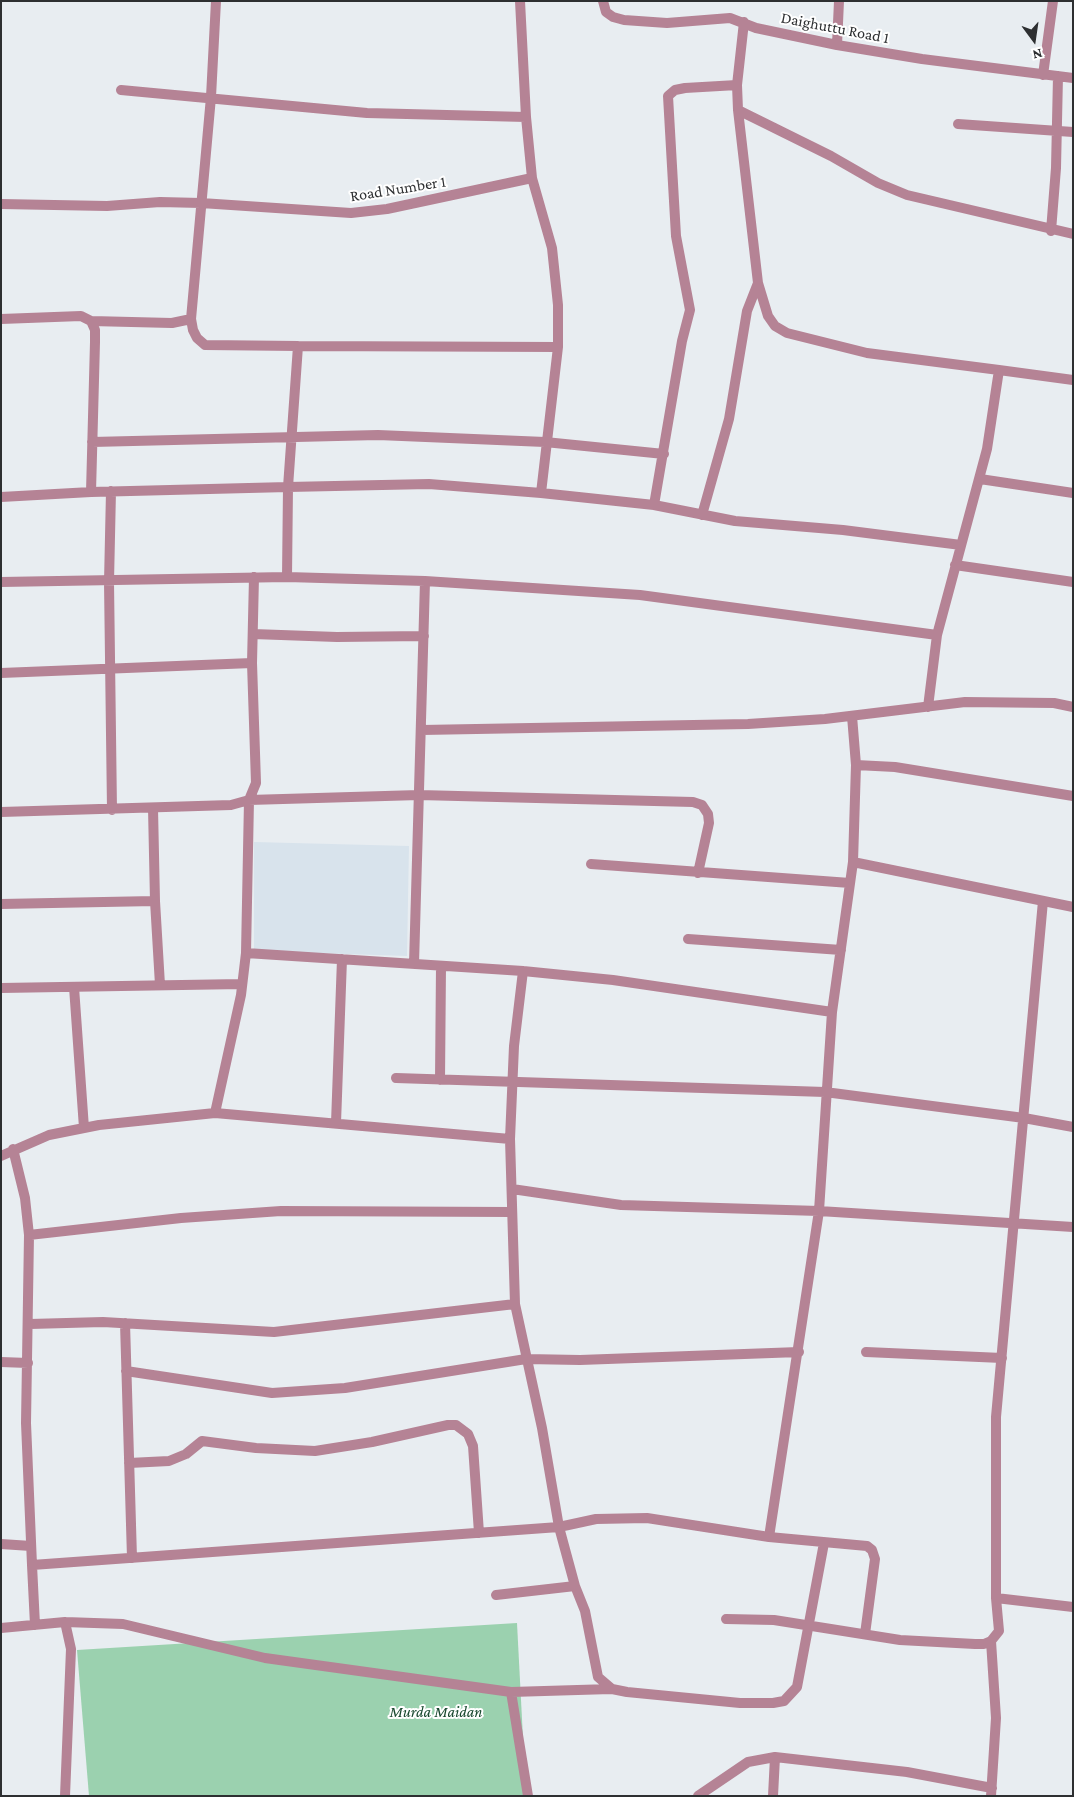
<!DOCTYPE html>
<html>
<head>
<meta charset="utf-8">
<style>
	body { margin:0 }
	#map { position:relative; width:1074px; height:1797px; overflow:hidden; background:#e8edf1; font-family:"Crimson Pro",serif }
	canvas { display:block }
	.frame { position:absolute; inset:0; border:2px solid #2d2f31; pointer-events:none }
	.north { position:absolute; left:1009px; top:15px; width:50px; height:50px; -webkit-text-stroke:4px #fff; paint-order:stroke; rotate:166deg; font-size:14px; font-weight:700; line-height:20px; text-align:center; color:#2d2f31 }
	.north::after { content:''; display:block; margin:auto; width:18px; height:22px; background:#2d2f31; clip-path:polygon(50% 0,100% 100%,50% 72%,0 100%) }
</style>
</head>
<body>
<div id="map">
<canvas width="1074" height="1797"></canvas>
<div class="frame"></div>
<div class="north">N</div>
</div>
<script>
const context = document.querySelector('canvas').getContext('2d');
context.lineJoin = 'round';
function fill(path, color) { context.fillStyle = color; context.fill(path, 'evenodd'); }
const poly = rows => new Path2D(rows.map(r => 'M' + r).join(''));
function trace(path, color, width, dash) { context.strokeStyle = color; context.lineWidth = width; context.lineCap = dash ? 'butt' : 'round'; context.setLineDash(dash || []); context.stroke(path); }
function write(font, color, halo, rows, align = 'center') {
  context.font = font + ' "Crimson Pro",serif'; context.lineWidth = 4; context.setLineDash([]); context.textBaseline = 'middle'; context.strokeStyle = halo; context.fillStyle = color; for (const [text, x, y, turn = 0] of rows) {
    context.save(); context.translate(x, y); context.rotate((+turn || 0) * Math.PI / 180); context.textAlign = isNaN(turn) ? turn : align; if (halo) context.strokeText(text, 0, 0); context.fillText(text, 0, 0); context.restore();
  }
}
fill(poly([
	[254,842,409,846,407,956,254,951]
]), '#d8e3ec');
fill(poly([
	[517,1623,526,1796,89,1796,77,1650]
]), '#9bd1af');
trace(poly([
	[216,1,211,97,191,319,193,330,197,338,205,345,298,346],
	[603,1,606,12,613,17,624,20,667,23,730,18,756,28,837,45,922,59,1073,78],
	[744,22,737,85,738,110,831,156,878,183,907,195,1073,234],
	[837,45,839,1],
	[1043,75,1053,1],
	[121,90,367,113,526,117],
	[738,110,758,283,768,316,775,326,787,333,867,353,999,370],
	[958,124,1073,132],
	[1,204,107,206,160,202,201,203,351,213,387,209,532,178,526,117,520,1],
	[1051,231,1056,168,1058,76],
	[1,319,81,316,91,321,95,330,95,342,91,492,288,487,298,346,558,347,558,305,552,248,532,178],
	[91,321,172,323,191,319],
	[92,442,378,435,545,442,664,454],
	[980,479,1073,493],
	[111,491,109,582,112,810],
	[541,493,558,347],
	[1,497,91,492],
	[654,505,682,341,690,310,676,236,668,96,675,90,685,88,737,85],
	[702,515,729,419,747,311,758,283],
	[955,565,1073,582],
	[287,577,288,487,429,484,541,493,654,505,735,521,843,530,961,545],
	[1,582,287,577,425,581,640,595,937,635,987,449,999,370,1073,380],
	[253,634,337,637,424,636],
	[1,673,252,663],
	[928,707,937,635],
	[422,730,748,724,825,719,965,702,1054,703,1073,707],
	[856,765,895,767,1073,796],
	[153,808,155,901,160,985],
	[1,812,231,805,249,800,256,783,252,663,254,577],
	[853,862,1073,907],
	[591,864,850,883],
	[1,904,155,901],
	[688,939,841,950],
	[246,953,523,971,613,980,832,1012],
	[414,964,425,581],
	[523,971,514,1046,510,1139,515,1304,542,1428,559,1527,575,1586,585,1611,598,1677,612,1689,627,1692,740,1703,773,1703,784,1701,797,1687,824,1543],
	[74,987,84,1128],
	[1,988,242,984],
	[396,1078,825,1092,1024,1118,1073,1127],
	[440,1080,441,966],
	[215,1113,241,995,246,953,249,800,419,795,693,802,702,805,708,814,709,823,698,873],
	[336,1123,342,959],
	[13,1149,25,1198,29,1235,26,1423,32,1565],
	[1,1156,49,1135,99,1125,215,1113,510,1139],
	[512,1189,621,1205,819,1211,1073,1227],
	[29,1235,181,1218,281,1211,512,1212],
	[125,1323,132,1558],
	[30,1324,103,1322,274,1332,515,1304],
	[866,1352,1002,1358],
	[1,1362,28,1363],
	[126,1371,272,1393,345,1388,526,1359,580,1360,799,1352],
	[129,1463,169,1461,186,1454,202,1441,256,1448,315,1451,372,1442,448,1425,456,1425,468,1434,473,1446,479,1533],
	[769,1537,819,1211,832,1012,853,862,856,765,852,716],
	[1,1544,31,1546],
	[496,1595,575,1586],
	[996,1598,1073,1607],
	[726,1619,774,1620,900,1640,975,1644,984,1644,991,1641,999,1631,996,1598,996,1417,1043,901],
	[65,1622,123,1624,265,1658,511,1692,611,1689],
	[35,1625,32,1565,559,1527,596,1519,647,1518,769,1537,867,1546,872,1550,875,1559,865,1634],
	[1,1628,65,1622,71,1649,65,1796],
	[991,1641,996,1718,991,1796],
	[511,1692,528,1796],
	[698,1796,748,1762,775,1757,907,1772,992,1788],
	[773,1796,775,1757]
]), '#b58395', 10);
write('16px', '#2d2f31', '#fff', [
	["Daighuttu Road 1",835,28,11],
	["Road Number 1",398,189,-9]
]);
write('italic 16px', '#17472d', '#fff', [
	["Murda Maidan",436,1712]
]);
</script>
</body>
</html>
